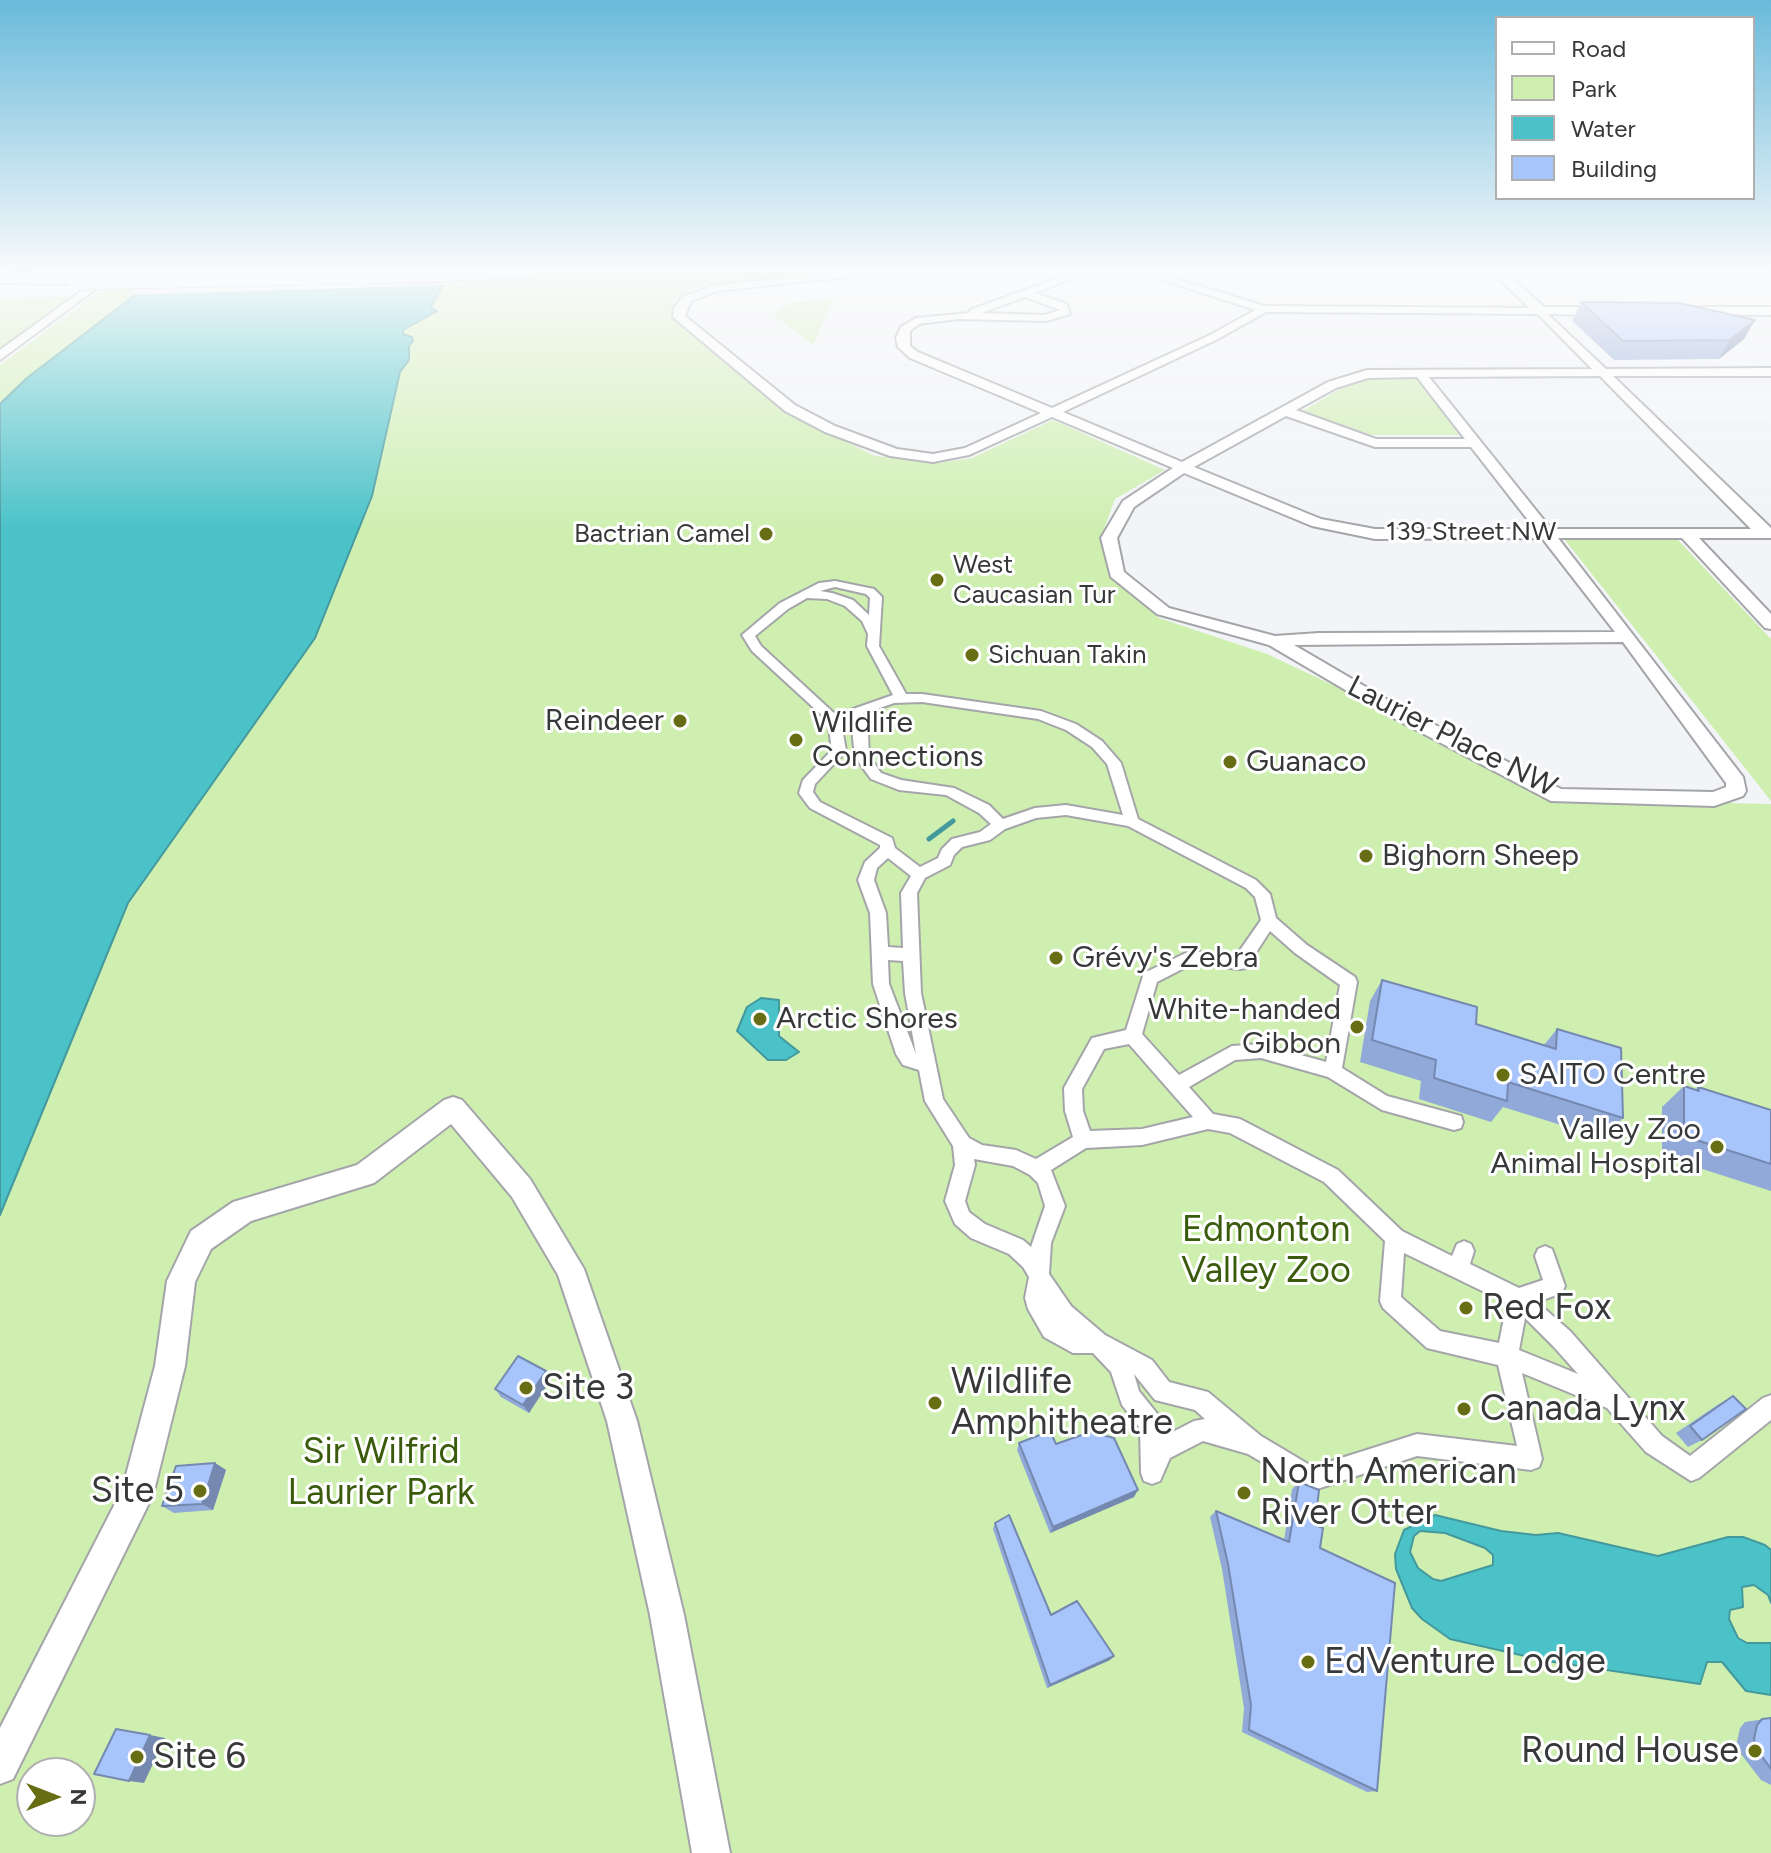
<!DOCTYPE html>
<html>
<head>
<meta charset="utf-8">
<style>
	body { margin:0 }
	#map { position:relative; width:1771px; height:1853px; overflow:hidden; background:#f2f4f7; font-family:Figtree,sans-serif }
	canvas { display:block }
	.legend { position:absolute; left:1495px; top:16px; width:260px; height:184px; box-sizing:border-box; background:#fff; border:2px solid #afafb0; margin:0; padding:10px 14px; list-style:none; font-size:24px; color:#373839 }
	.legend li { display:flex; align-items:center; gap:16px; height:40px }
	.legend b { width:40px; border:2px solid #afafb0 }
	.north { position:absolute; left:16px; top:1757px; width:80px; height:80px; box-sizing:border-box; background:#fff; border:2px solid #afafb0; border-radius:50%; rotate:90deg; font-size:22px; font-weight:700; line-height:32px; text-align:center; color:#373839 }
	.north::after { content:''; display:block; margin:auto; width:28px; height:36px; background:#676d12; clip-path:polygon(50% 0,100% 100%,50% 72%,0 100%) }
</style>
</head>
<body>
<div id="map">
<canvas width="1771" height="1853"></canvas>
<ul class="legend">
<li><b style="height:10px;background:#fff"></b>Road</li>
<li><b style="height:22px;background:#cfefb1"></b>Park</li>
<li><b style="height:22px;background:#4ac2c8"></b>Water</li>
<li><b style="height:22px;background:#a7c4fb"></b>Building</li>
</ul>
<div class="north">N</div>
</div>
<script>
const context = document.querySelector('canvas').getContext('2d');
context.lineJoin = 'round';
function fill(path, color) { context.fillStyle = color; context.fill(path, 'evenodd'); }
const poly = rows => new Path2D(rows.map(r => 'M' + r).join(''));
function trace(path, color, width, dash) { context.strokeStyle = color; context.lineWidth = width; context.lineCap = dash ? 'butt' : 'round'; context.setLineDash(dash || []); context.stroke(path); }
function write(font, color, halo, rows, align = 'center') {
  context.font = font + ' Figtree,sans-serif'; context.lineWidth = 6; context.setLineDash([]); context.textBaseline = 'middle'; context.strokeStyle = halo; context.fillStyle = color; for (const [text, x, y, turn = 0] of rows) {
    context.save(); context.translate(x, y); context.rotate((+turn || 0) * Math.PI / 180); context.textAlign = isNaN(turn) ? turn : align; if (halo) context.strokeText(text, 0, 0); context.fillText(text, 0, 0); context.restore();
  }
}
fill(poly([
	[127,271,166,271,27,378,0,404,0,365],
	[652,271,844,271,699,285,673,301,674,319,782,410,875,456,939,463,972,458,1053,420,1165,470,1115,499,1101,537,1110,576,1159,618,1267,654,1337,687,1550,799,1771,804,1771,1853,0,1853,0,1215,128,903,315,638,387,430,400,372,409,360,409,346,413,341,403,334,403,330,437,311,430,308,442,285],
	[32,1773,80,1773,80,1821,32,1821],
	[51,297,76,297,0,351,0,299],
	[834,299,813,345,775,316,777,311,789,303],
	[1415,376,1459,435,1372,435,1303,411,1348,384,1376,377],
	[1565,540,1678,540,1771,639,1771,801]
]), '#cfefb1');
const water = poly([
	[166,271,450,271,431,307,437,311,403,330,403,334,412,337,413,341,409,346,409,360,400,372,372,496,315,638,128,903,0,1215,0,404,27,378,166,271],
	[761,998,779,1000,779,1036,799,1052,786,1060,768,1060,737,1031,747,1007,761,998],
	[1435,1515,1501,1531,1536,1535,1558,1533,1658,1556,1728,1537,1743,1537,1765,1545,1771,1550,1771,1603,1768,1595,1754,1585,1742,1587,1743,1607,1730,1610,1729,1619,1738,1638,1747,1643,1771,1643,1771,1695,1746,1691,1722,1662,1707,1662,1700,1684,1547,1661,1450,1639,1422,1619,1412,1608,1396,1569,1395,1554,1404,1530,1435,1515],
	[1420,1531,1445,1533,1485,1548,1493,1555,1493,1565,1441,1581,1433,1579,1418,1568,1410,1552,1414,1536,1420,1531]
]);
fill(water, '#4ac2c8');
trace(water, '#44999d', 2);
fill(poly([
	[158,271,454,272,447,285,127,295]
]), '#f2f4f7');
trace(poly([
	[929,839,953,821]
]), '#44999d', 5);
const pedestrian = poly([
	[835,581,874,589,882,597,879,646,906,694,922,694,1041,711,1076,724,1102,741,1121,763,1138,819,1256,880,1270,894,1276,918,1307,945,1355,977,1357,982,1342,1068,1387,1096,1454,1114,1461,1116,1463,1122,1461,1128,1454,1130,1382,1110,1328,1077,1261,1058,1235,1060,1189,1087,1213,1114,1240,1119,1338,1170,1402,1231,1452,1256,1457,1244,1464,1241,1471,1244,1474,1251,1470,1264,1519,1288,1543,1280,1535,1256,1538,1249,1545,1246,1552,1249,1565,1286,1562,1293,1537,1302,1570,1331,1662,1436,1690,1456,1763,1398,1771,1395,1771,1420,1699,1478,1691,1481,1646,1452,1607,1408,1522,1373,1542,1459,1539,1467,1531,1470,1417,1456,1311,1491,1248,1454,1203,1441,1170,1458,1160,1481,1152,1484,1144,1481,1141,1473,1140,1428,1122,1405,1111,1372,1093,1353,1073,1353,1044,1337,1028,1309,1025,1298,1029,1277,1023,1267,1009,1254,971,1238,955,1224,945,1201,955,1165,953,1146,925,1101,919,1070,903,1065,896,1054,873,984,870,913,858,880,865,862,880,848,880,845,810,808,801,796,799,793,803,780,832,750,828,721,752,651,742,635,780,603,819,583,835,581],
	[835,587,866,594,870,598,869,615,853,600,832,593,820,591,835,587],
	[807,598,827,599,845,606,862,621,868,634,867,646,893,695,836,715,761,646,755,636,788,609,807,598],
	[922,702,1038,719,1066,730,1092,747,1107,764,1123,815,1066,805,1035,808,1003,819,989,805,954,788,901,780,881,773,869,756,868,733,863,714,894,703,922,702],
	[851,719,855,757,871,779,899,790,946,795,979,813,991,824,980,832,952,839,942,849,938,858,920,867,895,848,892,838,820,802,813,792,815,784,846,751,841,722,851,719],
	[1066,815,1128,826,1246,888,1255,897,1261,920,1236,956,1190,951,1144,973,1126,1030,1092,1038,1064,1088,1065,1111,1073,1137,1036,1159,1016,1150,982,1145,969,1138,943,1099,921,993,917,893,925,878,950,865,954,855,962,847,990,840,1005,829,1036,818,1066,815],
	[888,858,911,876,901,893,903,948,888,947,886,913,874,880,877,868,888,858],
	[1270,931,1295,953,1340,985,1326,1062,1261,1044,1232,1046,1179,1075,1142,1034,1157,982,1192,964,1240,969,1246,968,1270,931],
	[888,960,903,961,905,993,916,1054,889,984,888,960],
	[1129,1044,1170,1091,1193,1117,1142,1129,1090,1131,1083,1111,1082,1089,1104,1049,1129,1044],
	[1208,1129,1230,1133,1324,1182,1385,1241,1380,1301,1383,1308,1427,1348,1498,1365,1517,1446,1417,1434,1313,1467,1261,1436,1208,1392,1169,1382,1152,1360,1105,1335,1071,1306,1049,1274,1051,1243,1065,1206,1051,1170,1086,1148,1142,1145,1208,1129],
	[974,1159,1013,1166,1030,1175,1038,1183,1045,1206,1031,1247,1023,1240,985,1224,969,1212,965,1201,975,1165,974,1159],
	[1404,1253,1507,1303,1499,1343,1440,1331,1401,1297,1404,1253],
	[1525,1318,1554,1347,1578,1374,1519,1350,1525,1318],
	[1134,1374,1155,1400,1195,1410,1205,1419,1194,1421,1163,1437,1159,1416,1139,1391,1134,1374]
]);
const minor = poly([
	[109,271,120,271,0,360,0,350,109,271],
	[848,271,878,271,873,274,717,291,691,301,685,316,795,405,835,426,897,449,933,454,965,448,1041,413,910,358,898,347,896,338,901,327,916,318,969,313,970,310,1077,271,1091,271,1035,293,1067,304,1070,314,1046,321,958,319,919,324,910,331,910,346,918,352,1052,408,1210,335,1255,310,1136,271,1150,271,1265,306,1541,308,1606,369,1771,368,1771,376,1613,376,1771,528,1771,538,1699,538,1771,614,1771,629,1765,628,1682,538,1558,538,1743,777,1746,791,1743,796,1714,806,1551,801,1388,715,1269,645,1157,614,1111,577,1101,538,1123,501,1173,468,1052,417,969,455,933,462,890,456,825,432,785,411,673,317,674,308,683,297,711,286,848,271],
	[1025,297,1060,310,1045,315,981,313,1025,297],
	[1266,312,1538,314,1592,369,1367,370,1328,382,1182,462,1063,412,1218,339,1266,312],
	[1600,376,1751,529,1551,529,1429,377,1600,376],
	[1417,377,1465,439,1376,439,1296,410,1336,388,1368,378,1417,377],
	[1286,416,1375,447,1471,447,1535,529,1375,529,1321,519,1194,467,1286,416],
	[1184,473,1312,526,1375,539,1542,538,1615,632,1319,633,1275,636,1169,608,1124,572,1117,538,1134,507,1184,473],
	[1623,642,1726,783,1726,787,1713,792,1561,789,1400,707,1294,645,1623,642],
	[453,1097,462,1100,530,1179,584,1269,637,1421,684,1615,730,1853,692,1853,650,1615,607,1421,558,1275,512,1197,451,1124,374,1183,251,1221,211,1249,195,1282,185,1366,153,1495,13,1779,0,1784,0,1728,122,1490,155,1366,167,1281,191,1231,233,1202,357,1165,444,1100,453,1097]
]);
const tertiary = poly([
	[1491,271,1504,271,1544,307,1611,307,1618,311,1611,315,1536,314,1491,271],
	[1683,307,1771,307,1771,315,1678,314,1678,308,1683,307]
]);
const motorway = poly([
	[442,271,549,271,540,276,403,283,394,278,403,273,442,271],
	[0,273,77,274,86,279,77,284,0,283,0,273]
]);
trace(pedestrian, '#a4a5a9', 4);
trace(minor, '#a4a5a9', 4);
trace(tertiary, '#a4a5a9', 4);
trace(motorway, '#a4a5a9', 4);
fill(pedestrian, '#fff');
fill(minor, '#fff');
fill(tertiary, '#fff');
fill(motorway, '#fff');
const motorwayBridge = poly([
	[77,279,444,271]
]);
trace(motorwayBridge, '#a4a5a9', 23, []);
trace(motorwayBridge, '#fff', 21);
fill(poly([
	[1581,302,1755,320,1744,339,1719,359,1614,360,1572,321],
	[1382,980,1476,1024,1544,1045,1557,1029,1623,1118,1603,1138,1503,1107,1491,1122,1419,1099,1421,1081,1360,1062,1370,1001],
	[1684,1086,1695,1090,1698,1087,1771,1110,1771,1191,1662,1156,1662,1107],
	[546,1371,551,1379,529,1413,501,1397,495,1389],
	[1733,1396,1702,1440,1688,1447,1676,1433,1719,1404],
	[1019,1443,1056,1444,1134,1497,1050,1533,1017,1450],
	[215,1463,226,1470,213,1510,174,1513,162,1506],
	[1299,1482,1315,1525,1377,1791,1367,1792,1242,1732,1244,1708,1222,1569,1210,1517,1216,1511,1284,1540,1292,1489],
	[995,1523,1051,1615,1110,1660,1047,1688,993,1529],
	[1771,1718,1771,1785,1761,1780,1741,1754,1737,1742,1740,1728,1745,1722]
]), '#90a9d8');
fill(poly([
	[1755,320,1744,339,1719,359,1730,340],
	[546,1371,551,1379,529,1413,523,1405],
	[215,1463,226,1470,213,1510,202,1504],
	[1138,1490,1134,1497,1050,1533,1053,1527],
	[1114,1656,1110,1660,1047,1688,1050,1685],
	[150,1735,165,1738,144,1783,129,1781]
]), '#7589b0');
const building = poly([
	[1581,302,1679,303,1755,320,1730,340,1623,341,1581,302],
	[1382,980,1477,1007,1476,1024,1556,1049,1557,1029,1621,1048,1623,1118,1508,1082,1507,1101,1434,1078,1436,1060,1372,1040,1382,980],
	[1684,1086,1699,1091,1698,1087,1771,1110,1771,1164,1684,1136,1684,1086],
	[518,1356,546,1371,523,1405,495,1389,518,1356],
	[1733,1396,1746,1409,1702,1440,1690,1426,1733,1396],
	[1050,1431,1056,1444,1090,1432,1114,1438,1138,1490,1053,1527,1019,1443,1050,1431],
	[215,1463,202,1504,162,1506,176,1466,215,1463],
	[1299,1482,1319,1490,1315,1525,1323,1528,1320,1548,1395,1583,1377,1791,1249,1730,1251,1705,1228,1564,1216,1511,1289,1542,1299,1482],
	[1009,1515,1051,1615,1077,1601,1114,1656,1050,1685,995,1523,1009,1515],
	[1771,1718,1771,1769,1758,1751,1754,1739,1757,1725,1762,1719,1771,1718],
	[116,1729,150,1735,129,1781,94,1774,116,1729]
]);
fill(building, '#a7c4fb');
trace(building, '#7589b0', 2);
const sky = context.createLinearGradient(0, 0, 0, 530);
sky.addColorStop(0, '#69badb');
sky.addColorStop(0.51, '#f9fafb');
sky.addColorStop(1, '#f9fafb00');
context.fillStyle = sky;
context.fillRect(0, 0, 1771, 530);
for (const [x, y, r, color] of [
	[766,534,8,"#676d12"],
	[937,580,8,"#676d12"],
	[972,655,8,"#676d12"],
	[680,721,8,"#676d12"],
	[796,740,8,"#676d12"],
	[1230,762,8,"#676d12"],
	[1366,856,8,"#676d12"],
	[1056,958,8,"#676d12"],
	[760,1019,8,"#676d12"],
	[1357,1027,8,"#676d12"],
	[1503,1075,8,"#676d12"],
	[1717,1147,8,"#676d12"],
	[1466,1308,8,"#676d12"],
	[526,1388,8,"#676d12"],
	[935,1403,8,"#676d12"],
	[1464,1409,8,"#676d12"],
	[200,1491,8,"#676d12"],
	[1244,1493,8,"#676d12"],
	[1308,1662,8,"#676d12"],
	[1755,1751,8,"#676d12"],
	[137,1757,8,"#676d12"]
]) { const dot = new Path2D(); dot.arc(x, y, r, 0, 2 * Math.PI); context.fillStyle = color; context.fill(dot); trace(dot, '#fff', 3); }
write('26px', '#373839', '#fff', [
	["139 Street NW",1471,532]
]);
write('26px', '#373839', '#fff', [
	["Bactrian Camel",750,534,"right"],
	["West",953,565],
	["Caucasian Tur",953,595],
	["Sichuan Takin",988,655]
], 'left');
write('30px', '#373839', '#fff', [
	["Reindeer",664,721,"right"],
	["Wildlife",812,723],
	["Connections",812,757],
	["Guanaco",1246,762],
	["Bighorn Sheep",1382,856],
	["Grévy's Zebra",1072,958],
	["White-handed",1341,1010,"right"],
	["Gibbon",1341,1044,"right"],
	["Arctic Shores",776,1019],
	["SAITO Centre",1519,1075],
	["Valley Zoo",1701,1130,"right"],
	["Animal Hospital",1701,1164,"right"]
], 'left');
write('30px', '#373839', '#fff', [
	["Laurier Place NW",1452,737,27]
]);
write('36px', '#3b5b0c', '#fff', [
	["Edmonton",1266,1230],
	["Valley Zoo",1266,1271],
	["Sir Wilfrid",381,1452],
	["Laurier Park",381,1493]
]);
write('36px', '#373839', '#fff', [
	["Red Fox",1482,1308],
	["Wildlife",951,1382],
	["Amphitheatre",951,1423],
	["Site 3",542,1388],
	["Canada Lynx",1480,1409],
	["North American",1260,1472],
	["River Otter",1260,1513],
	["Site 5",184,1491,"right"],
	["EdVenture Lodge",1324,1662],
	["Round House",1739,1751,"right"],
	["Site 6",153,1757]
], 'left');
</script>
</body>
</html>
